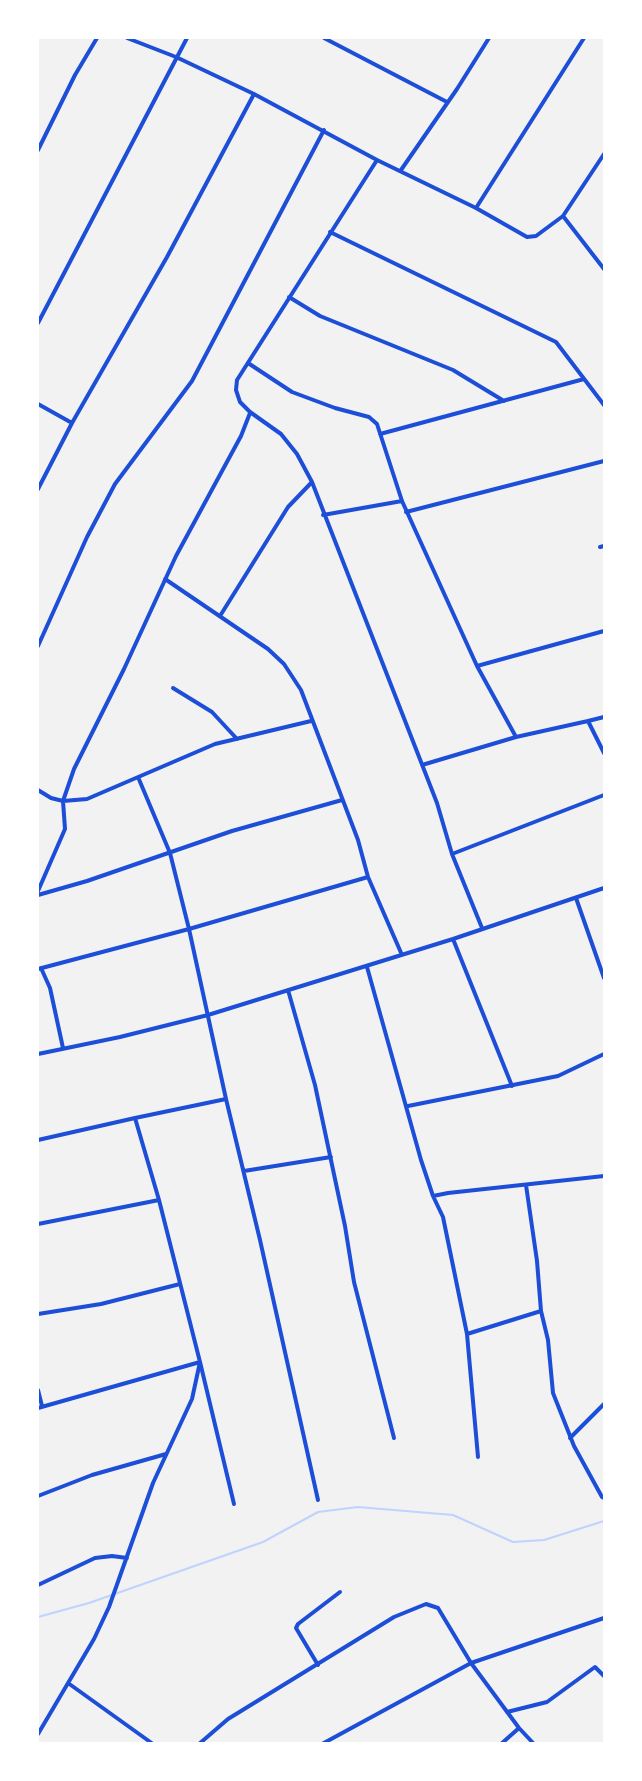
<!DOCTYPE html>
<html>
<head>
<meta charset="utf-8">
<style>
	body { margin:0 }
	#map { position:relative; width:642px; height:1781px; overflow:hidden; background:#f2f2f2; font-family:"Public Sans",sans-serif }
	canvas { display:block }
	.frame { position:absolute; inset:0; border:39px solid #fff; pointer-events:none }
</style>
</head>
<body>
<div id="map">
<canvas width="642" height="1781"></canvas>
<div class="frame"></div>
</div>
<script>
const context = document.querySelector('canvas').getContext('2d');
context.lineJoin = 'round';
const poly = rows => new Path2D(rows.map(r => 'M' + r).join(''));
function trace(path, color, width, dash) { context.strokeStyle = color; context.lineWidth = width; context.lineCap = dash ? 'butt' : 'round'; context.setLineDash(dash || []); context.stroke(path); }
trace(poly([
	[38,1617,89,1603,263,1542,318,1512,358,1507,453,1515,513,1542,544,1540,604,1521]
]), '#bfd3fe', 2);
trace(poly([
	[127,38,176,57,254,94,377,160,476,208,527,237,536,236,563,216,604,154],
	[324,38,447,102],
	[38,150,75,75,97,38],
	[377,160,237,380,236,390,240,402,250,412,281,434,297,454,312,482,437,803,452,854,482,928],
	[401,170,457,89,489,38],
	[476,208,584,38],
	[563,216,604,269],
	[330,232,556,342,604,405],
	[289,297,320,316,453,370,504,401],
	[38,323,187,38],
	[248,363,292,392,335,408,369,417,377,424,402,501,477,666,516,737],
	[38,404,72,423],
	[380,434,584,379],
	[38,489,72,423,167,257,254,94],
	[406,512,604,461],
	[323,515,402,501],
	[600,547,604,546],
	[165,579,268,649,284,664,301,690,358,840,368,877,402,955],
	[220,616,288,507,312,482],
	[38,646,87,537,115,484,192,381,324,130],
	[477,666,604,631],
	[173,688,212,712,237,739],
	[604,717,588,721,604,753],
	[422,765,516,737,588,721],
	[138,777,170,853,189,929,226,1099,260,1240,318,1500],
	[38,790,51,798,63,801,87,799,215,744,311,721],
	[452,854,604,795],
	[38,891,65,829,63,801,74,769,124,669,176,556,241,436,250,413],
	[38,895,87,881,232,831,342,800],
	[576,898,604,978],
	[453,939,512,1086],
	[367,967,421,1160,433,1196,443,1217,467,1334,478,1457],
	[41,968,50,988,63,1048],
	[38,969,189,929,368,877],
	[288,990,315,1085,345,1226,354,1282,394,1438],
	[38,1054,120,1037,208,1015,453,939,604,888],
	[226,1099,135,1118,159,1200,200,1362,234,1504],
	[408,1106,558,1076,604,1054],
	[38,1140,135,1118],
	[244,1171,331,1157],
	[526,1185,537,1261,541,1311,548,1340,553,1393,574,1446,602,1497,604,1498],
	[433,1196,448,1193,604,1176],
	[38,1224,159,1200],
	[38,1314,101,1304,180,1284],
	[467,1334,541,1311],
	[38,1390,42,1406],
	[38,1408,200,1362,192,1399,153,1483,109,1607,94,1639,38,1734],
	[570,1438,604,1404],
	[38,1496,92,1475,166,1454],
	[38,1585,95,1558,112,1556,127,1558],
	[318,1665,296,1628,298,1624,340,1592],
	[68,1683,153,1744],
	[507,1712,547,1702,595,1667,604,1676],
	[199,1744,228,1719,394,1617,426,1604,438,1608,471,1663,519,1728,534,1744],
	[322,1744,471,1663,604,1618],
	[501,1744,519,1728]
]), '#1d4ed8', 4);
</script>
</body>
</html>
